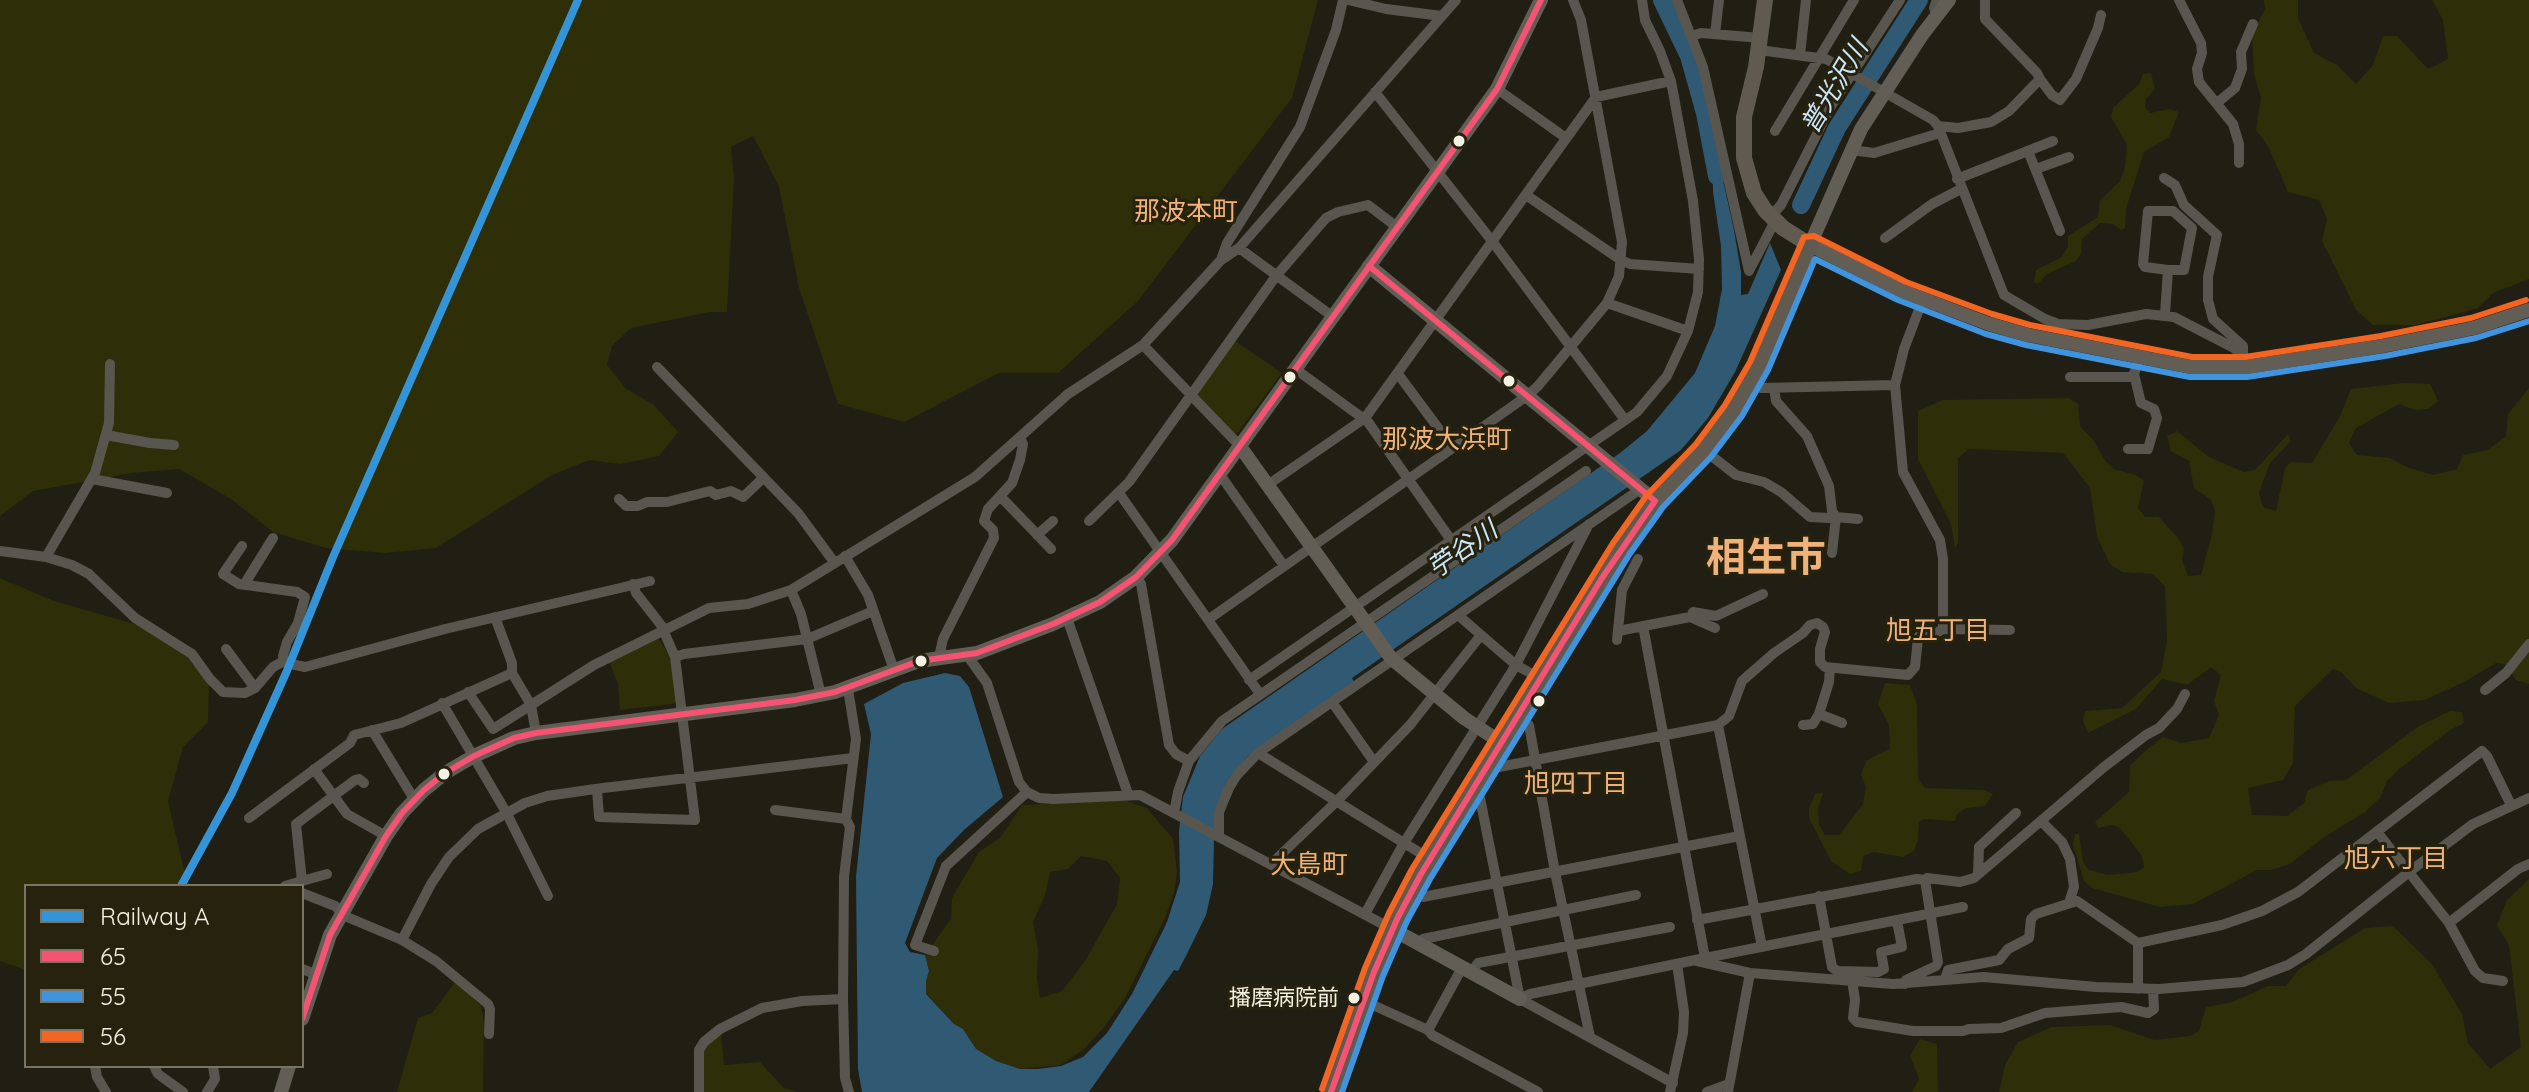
<!DOCTYPE html>
<html>
<head>
<meta charset="utf-8">
<style>
	body { margin:0 }
	#map { position:relative; width:2529px; height:1092px; overflow:hidden; background:#211e14; font-family:Quicksand,sans-serif }
	canvas { display:block }
	.legend { position:absolute; left:24px; top:884px; width:280px; height:184px; box-sizing:border-box; background:#27220e; border:2px solid #797464; margin:0; padding:10px 14px; list-style:none; font-size:24px; color:#f3f0e4 }
	.legend li { display:flex; align-items:center; gap:16px; height:40px }
	.legend b { width:40px; border:2px solid #797464 }
</style>
</head>
<body>
<div id="map">
<canvas width="2529" height="1092"></canvas>
<ul class="legend">
<li><b style="height:10px;background:#3395d8"></b>Railway A</li>
<li><b style="height:10px;background:#f65372"></b>65</li>
<li><b style="height:10px;background:#4094de"></b>55</li>
<li><b style="height:10px;background:#f26522"></b>56</li>
</ul>
</div>
<script>
const context = document.querySelector('canvas').getContext('2d');
context.lineJoin = 'round';
function fill(path, color) { context.fillStyle = color; context.fill(path, 'evenodd'); }
const poly = rows => new Path2D(rows.map(r => 'M' + r).join(''));
function trace(path, color, width, dash) { context.strokeStyle = color; context.lineWidth = width; context.lineCap = dash ? 'butt' : 'round'; context.setLineDash(dash || []); context.stroke(path); }
function write(font, color, halo, rows, align = 'center') {
  context.font = font + ' Quicksand,"Noto Sans JP",sans-serif'; context.lineWidth = 6; context.setLineDash([]); context.textBaseline = 'middle'; context.strokeStyle = halo; context.fillStyle = color; for (const [text, x, y, turn = 0] of rows) {
    context.save(); context.translate(x, y); context.rotate((+turn || 0) * Math.PI / 180); context.textAlign = isNaN(turn) ? turn : align; if (halo) context.strokeText(text, 0, 0); context.fillText(text, 0, 0); context.restore();
  }
}
fill(poly([
	[0,0,1318,0,1292,98,1138,301,1058,373,999,373,904,422,838,404,799,288,779,187,753,136,731,147,734,178,727,312,710,312,631,328,612,346,607,365,625,388,654,405,678,432,659,456,621,464,589,460,552,475,436,548,385,553,325,548,273,532,231,499,179,469,132,473,33,491,0,516],
	[2264,0,2298,0,2298,18,2314,53,2337,65,2356,84,2373,65,2383,36,2397,36,2428,69,2448,59,2443,20,2432,0,2529,0,2529,279,2493,293,2478,308,2416,325,2373,325,2356,310,2322,241,2327,219,2319,200,2288,192,2268,146,2256,130,2261,98,2254,74,2252,35,2265,9],
	[2151,73,2155,89,2146,99,2145,107,2150,113,2170,109,2179,112,2169,137,2144,152,2126,209,2125,228,2121,230,2113,224,2100,223,2082,239,2081,254,2076,261,2047,274,2038,284,2034,282,2036,270,2062,257,2068,246,2068,236,2098,217,2100,200,2120,181,2125,167,2127,145,2111,117,2113,108,2139,84,2143,74],
	[1235,341,1282,373,1236,435,1198,395,1201,387],
	[2404,383,2430,384,2438,401,2428,409,2415,410,2399,404,2356,428,2349,443,2357,455,2390,458,2407,467,2433,475,2457,469,2463,455,2488,450,2506,436,2508,414,2529,388,2529,684,2516,680,2505,664,2496,663,2464,682,2425,700,2389,703,2356,688,2341,672,2333,669,2295,706,2293,763,2283,780,2248,788,2252,815,2287,816,2304,803,2308,790,2329,781,2346,780,2419,726,2450,711,2462,712,2464,723,2450,730,2398,770,2387,781,2380,798,2365,812,2323,838,2290,864,2271,870,2257,870,2193,904,2160,907,2092,888,2084,881,2073,845,2075,834,2079,834,2083,862,2089,870,2108,875,2137,872,2144,867,2142,856,2120,828,2112,825,2098,828,2095,822,2129,792,2130,765,2150,747,2163,737,2181,743,2209,738,2219,715,2214,701,2221,675,2211,667,2187,685,2162,679,2136,709,2088,733,2083,721,2085,711,2122,708,2161,672,2167,640,2165,586,2153,574,2122,572,2110,564,2097,537,2090,488,2063,453,1969,449,1958,458,1958,543,1955,549,1951,524,1918,459,1918,411,1942,400,2069,398,2078,404,2080,426,2094,441,2106,462,2114,469,2136,475,2144,481,2138,508,2145,517,2159,517,2178,538,2184,549,2182,560,2188,576,2201,575,2212,534,2215,511,2211,500,2194,488,2189,461,2171,451,2167,436,2177,431,2209,457,2244,472,2255,470,2288,434,2291,441,2270,463,2259,493,2263,507,2276,511,2285,468,2291,462,2312,463,2340,416,2351,389],
	[0,578,54,601,138,625,191,655,209,685,208,722,183,747,168,801,183,866,190,886,26,886,26,970,0,961],
	[655,639,660,640,673,664,677,700,673,704,620,710,618,684,609,661],
	[1885,683,1910,685,1917,704,1918,778,1925,788,1984,790,1993,794,1985,806,1966,808,1957,814,1955,821,1925,819,1919,822,1918,840,1914,851,1903,857,1874,852,1863,856,1861,871,1850,874,1831,861,1809,818,1809,808,1815,794,1823,793,1818,808,1819,824,1825,835,1839,835,1863,804,1866,787,1861,775,1866,761,1890,748,1889,725,1878,704],
	[1124,800,1147,808,1173,839,1177,872,1174,893,1165,918,1125,998,1106,1025,1084,1049,1061,1065,1020,1069,996,1061,976,1050,963,1029,954,1024,926,993,926,981,929,971,925,955,951,919,952,898,979,852,1000,838,1022,805],
	[1081,856,1107,861,1120,878,1117,904,1085,961,1062,991,1040,998,1037,979,1038,949,1033,922,1045,895,1050,872,1068,869],
	[2529,879,2529,1092,1999,1092,2005,1065,2018,1042,2052,1027,2110,1025,2154,1040,2190,1036,2199,1031,2206,1007,2232,1002,2268,986,2286,986,2299,969,2365,928,2393,926,2431,963,2462,1014,2468,1043,2490,1069,2521,1047,2509,945,2497,925,2507,900],
	[455,982,481,1006,484,1022,483,1092,397,1092,418,1018,432,1013],
	[721,1033,724,1065,760,1062,784,1088,797,1092,703,1092,702,1052,709,1042],
	[1920,1039,1937,1044,1938,1092,1912,1092,1919,1079,1910,1056]
]), '#2e2e09');
fill(poly([
	[1712,131,1734,230,1741,272,1741,295,1748,294,1770,243,1781,270,1735,372,1708,418,1681,450,1352,678,1354,682,1248,756,1230,777,1214,839,1213,884,1206,915,1187,954,1178,971,1174,970,1089,1092,862,1092,858,1069,856,877,871,734,864,704,903,683,945,673,960,676,969,687,1003,797,964,830,937,858,905,943,910,952,925,955,929,971,926,981,926,994,954,1024,963,1029,976,1049,996,1061,1020,1069,1038,1069,1061,1066,1083,1057,1107,1033,1132,994,1167,922,1180,882,1179,831,1183,797,1200,756,1222,729,1620,453,1647,431,1695,373,1715,326,1722,289,1721,246,1713,192]
]), '#305974');
trace(poly([
	[1662,0,1689,56,1705,113,1717,176],
	[1801,205,1837,128,1919,0]
]), '#305974', 18);
trace(poly([
	[1348,0,1386,9,1442,16],
	[1677,0,1703,67,1749,271,1775,221],
	[2179,0,2201,43,2202,53,2197,69,2199,82,2233,124,2239,144,2239,163],
	[1936,15,1934,8,1937,0],
	[1715,34,1719,0],
	[1692,36,1701,33,1761,38],
	[1759,50,1826,59,1933,120,1938,126,2004,295,2045,319,2058,324,2088,325,2146,314,2174,317,2234,348,2243,357,2246,367],
	[1800,55,1806,0],
	[2040,79,2052,95,2060,100,2076,79,2098,28,2101,15],
	[1497,89,1566,138],
	[1375,92,1492,241,1625,420],
	[2217,103,2235,88,2242,69,2241,52,2253,24],
	[1938,126,1958,128,1991,122,2009,111,2040,79,2037,73,1985,19,1985,0],
	[1775,131,1854,0],
	[1851,150,1874,153,1940,133],
	[2028,151,2060,231],
	[2036,169,2069,157],
	[2164,178,2175,185,2184,205,2217,235,2208,277,2208,300,2213,319,2243,346,2243,357],
	[1957,179,2053,141],
	[1526,195,1621,260,1630,264,1699,269],
	[1770,217,1781,205,1831,106,1900,0],
	[1885,238,1932,204,1961,189],
	[1239,248,1332,316],
	[1221,260,1227,243,1300,127,1336,30,1343,0],
	[1923,299,1904,349,1895,385,1903,472,1940,540,1943,559,1943,629],
	[1607,303,1688,331],
	[2165,314,2168,270,2145,267,2143,264,2148,211,2173,211,2192,228,2184,270,2168,270],
	[1143,345,1239,445],
	[657,367,798,513,834,562],
	[1294,368,1368,422,1451,540],
	[1398,374,1453,448],
	[2070,377,2130,377,2134,374,2139,358],
	[1749,384,1761,388,1895,385],
	[1774,388,1776,401,1807,436,1829,486,1832,511,1836,517,1832,553],
	[106,435,150,443,174,445],
	[2128,449,2148,449,2157,418,2154,409,2141,403,2134,374],
	[1704,450,1736,475,1764,482,1781,492,1810,517,1829,518,1834,514],
	[1219,473,1284,566],
	[92,479,167,493],
	[1269,484,1365,418,1596,97,1671,81],
	[1119,493,1260,694],
	[1000,496,1051,549],
	[619,499,626,506,638,506,647,502,667,502,710,491,716,495,731,491,743,497,763,478],
	[1836,517,1858,519],
	[1089,521,1129,482,1276,276,1326,218,1338,212,1368,205,1397,227],
	[1037,535,1053,521],
	[242,546,223,574,239,584,297,592,305,597,298,623,287,642,283,656,286,663,305,667,445,629,650,581],
	[0,551,46,557,72,565,89,574,135,618,192,654,210,679,223,692,245,693,255,688,273,667,284,661],
	[845,556,868,595,894,670],
	[46,557,95,473,109,423,110,364],
	[1136,577,1141,584,1169,745,1176,754,1189,761],
	[250,585,247,580,273,538],
	[791,590,801,614,821,695],
	[1693,612,1716,616,1763,594],
	[1458,615,1481,635],
	[1067,618,1128,794],
	[1209,619,1527,396,1538,386,1607,303,1619,276,1622,242,1581,20,1573,0],
	[1643,626,1705,958],
	[1618,631,1690,617,1715,628],
	[1617,640,1622,590,1638,559],
	[226,649,255,688],
	[967,655,987,683,1019,782,1027,792,1039,798,1053,799,1140,795,1392,929],
	[675,657,684,654,807,639,873,611],
	[939,657,943,639,994,538,993,530,984,521,988,509,1012,483,1020,460,1023,444,1020,438],
	[1249,680,1637,412,1667,376,1688,331,1698,292,1699,259,1693,201,1671,81,1660,51,1645,20,1642,0],
	[2485,690,2506,673,2529,644],
	[468,692,493,729,531,705,512,673,512,663,495,617],
	[1332,702,1374,762],
	[442,703,506,812,548,896],
	[1819,714,1842,723],
	[1518,717,1529,725,1555,872,1590,1037],
	[1718,725,1762,947],
	[1803,725,1813,724,1819,714,1829,682,1830,668],
	[372,730,414,799],
	[536,733,531,705,594,665,709,608,748,604,791,590,975,477,1068,394,1143,345,1221,260,1239,248,1456,0],
	[1258,753,1430,859],
	[1491,762,1499,767,1718,725,1729,716,1742,681,1774,653,1803,633,1810,625,1817,623,1823,627,1825,632,1820,649,1820,662,1825,667,1908,675,1915,667,1918,638,1921,633,1936,633,1943,629,2010,630],
	[314,769,347,814,386,836],
	[597,789,599,817,695,820,675,657,661,625,636,593,633,584],
	[1472,792,1480,798,1520,999,1673,1083],
	[775,810,846,819,856,739,848,689],
	[1174,813,1178,792,1189,761,1222,721,1586,471],
	[249,818,350,743,354,735,401,723,512,673],
	[846,819,850,827,844,877,843,999,845,1078,849,1092],
	[2041,821,2062,842,2070,859,2074,887,2069,903],
	[2378,833,2449,923,2475,971,2483,978,2503,981],
	[1219,837,1219,812,1229,788,1237,775,1258,753,1639,490],
	[1271,864,1336,802,1410,725,1481,635,1516,665,1541,679],
	[1978,874,1979,847,2016,813],
	[1925,880,1927,878,1960,882,1974,878,2104,767,2146,735,2159,728,2177,709,2185,694],
	[302,881,327,874],
	[285,886,302,881,296,824,355,780,359,779,364,783],
	[1411,892,1423,897,1740,836],
	[302,893,335,906,347,917,402,940,436,961,488,1004,490,1009,489,1034],
	[1819,896,1832,967,1837,971,1878,972,1884,969,1881,952,1902,947,1897,921],
	[1365,914,1404,843,1516,665,1589,524],
	[1697,920,1917,879,1925,880,1938,962,1936,966,1906,980,1905,984],
	[2449,923,2518,869,2529,864],
	[402,940,431,884,449,857,478,829,525,803,547,796,595,789,853,758],
	[1419,943,1423,939,1636,895],
	[934,951,915,945,946,866,1027,792],
	[1697,961,1750,973,1893,984,1984,977,2096,987,2159,989,2243,982,2288,965,2306,954,2409,872,2473,824,2529,798],
	[302,969,315,974],
	[1472,971,1478,963,1670,927],
	[1945,979,1948,970,1999,960,2008,949,2029,938,2031,919,2036,914,2077,901,2138,943],
	[1852,980,1855,1000,1853,1018,1857,1022,1913,1031,1963,1031,1969,1029,2001,1028,2045,1013,2121,1007,2148,1013,2154,1009,2153,989],
	[2138,989,2138,943,2222,925,2262,911,2298,892,2482,751,2487,756,2511,805],
	[1520,999,1530,994,1705,958,1963,907],
	[1364,1001,1428,1030,1432,1035,1538,1092],
	[1428,1030,1463,966],
	[95,1066,97,1077,106,1092],
	[154,1066,158,1074,183,1092],
	[207,1092,215,1079,213,1066],
	[699,1092,699,1050,704,1042,720,1029,762,1008,802,1001,843,999],
	[1670,1092,1683,1033,1684,1012,1677,964],
	[1707,1092,1729,1084],
	[1728,1092,1750,973]
]), '#58564f', 10);
trace(poly([
	[1949,0,1922,35,1861,129,1810,245,1902,291,1989,324,2028,335,2191,367,2246,367,2383,346,2474,328,2529,310],
	[1369,266,1655,501],
	[1239,445,1391,658,1464,718,1502,743],
	[1392,929,1520,999],
	[302,1019,330,935,386,836,402,813,424,790,445,773,474,756,514,738,536,733,795,700,835,692,919,661,977,653,1053,624,1100,602,1136,577,1172,540,1497,89,1541,0],
	[281,1092,289,1066]
]), '#625e55', 14);
trace(poly([
	[1331,1092,1374,972,1398,917,1421,874,1621,549,1655,501,1704,450,1733,411,1759,366,1810,245,1783,228,1765,210,1754,193,1744,158,1744,117,1756,67,1765,0]
]), '#605a50', 16);
trace(poly([
	[302,1019,330,935,386,836,402,813,424,790,445,773,474,756,514,738,536,733,795,700,835,692,919,661,977,653,1053,624,1100,602,1136,577,1172,540,1497,89,1541,0],
	[1331,1092,1374,972,1398,917,1421,874,1602,578,1655,501,1369,266]
]), '#f65372', 6);
trace(poly([
	[1342,1092,1383,976,1407,921,1430,879,1629,555,1663,507,1711,457,1742,416,1768,370,1815,259,1898,300,1986,334,2026,345,2190,377,2247,377,2385,356,2476,338,2529,321]
]), '#4094de', 6);
trace(poly([
	[1322,1089,1365,968,1389,913,1412,869,1613,543,1647,495,1696,444,1725,405,1750,362,1804,237,1814,236,1906,282,1992,314,2030,325,2192,357,2245,357,2381,336,2471,318,2526,300]
]), '#f26522', 6);
trace(poly([
	[181,886,232,793,286,673,333,557,578,0]
]), '#3395d8', 8);
for (const [x, y, r, color] of [
	[1459,141,7,"#f3f0e4"],
	[1290,377,7,"#f3f0e4"],
	[1509,381,7,"#f3f0e4"],
	[921,661,7,"#f3f0e4"],
	[1539,701,7,"#f3f0e4"],
	[444,774,7,"#f3f0e4"],
	[1354,998,7,"#f3f0e4"]
]) { const dot = new Path2D(); dot.arc(x, y, r, 0, 2 * Math.PI); context.fillStyle = color; context.fill(dot); trace(dot, '#27220e', 3); }
write('22px', '#f3f0e4', '#27220e', [
	["播磨病院前",1339,998]
], 'right');
write('italic 26px', '#cce7fb', '#27220e', [
	["普光沢川",1835,87,-59],
	["苧谷川",1463,550,-35]
]);
write('26px', '#efb27b', '#27220e', [
	["那波本町",1186,212],
	["那波大浜町",1447,440],
	["旭五丁目",1938,631],
	["旭四丁目",1576,784],
	["旭六丁目",2396,859],
	["大島町",1309,865]
]);
write('bold 40px', '#efb27b', '#27220e', [
	["相生市",1766,559]
]);
</script>
</body>
</html>
